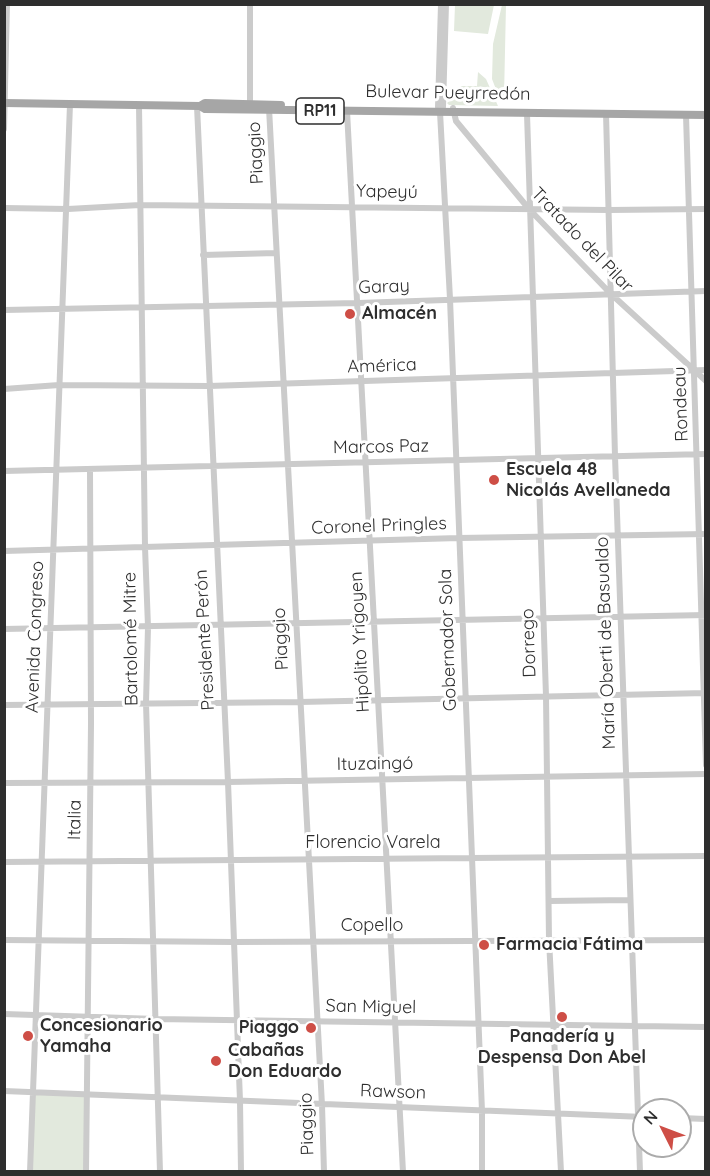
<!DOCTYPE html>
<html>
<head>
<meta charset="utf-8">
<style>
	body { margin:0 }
	#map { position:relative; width:710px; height:1176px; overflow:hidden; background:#fff; font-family:Quicksand,sans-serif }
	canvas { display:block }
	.frame { position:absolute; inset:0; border:6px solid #2e2e2e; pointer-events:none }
	.north { position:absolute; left:632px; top:1098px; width:60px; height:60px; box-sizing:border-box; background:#fff; border:2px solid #ababab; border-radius:50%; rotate:312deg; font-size:16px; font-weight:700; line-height:24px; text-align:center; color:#2e2e2e }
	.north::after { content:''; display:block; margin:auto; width:21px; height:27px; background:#ce4e46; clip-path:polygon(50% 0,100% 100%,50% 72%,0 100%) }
</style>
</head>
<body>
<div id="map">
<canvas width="710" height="1176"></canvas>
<div class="frame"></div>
<div class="north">N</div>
</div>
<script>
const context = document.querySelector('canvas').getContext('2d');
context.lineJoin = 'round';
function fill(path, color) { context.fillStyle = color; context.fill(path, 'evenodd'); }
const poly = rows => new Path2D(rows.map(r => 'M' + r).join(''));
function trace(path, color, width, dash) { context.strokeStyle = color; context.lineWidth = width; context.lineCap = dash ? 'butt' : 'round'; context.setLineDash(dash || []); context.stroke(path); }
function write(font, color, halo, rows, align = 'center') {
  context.font = font + ' Quicksand,sans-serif'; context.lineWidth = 6; context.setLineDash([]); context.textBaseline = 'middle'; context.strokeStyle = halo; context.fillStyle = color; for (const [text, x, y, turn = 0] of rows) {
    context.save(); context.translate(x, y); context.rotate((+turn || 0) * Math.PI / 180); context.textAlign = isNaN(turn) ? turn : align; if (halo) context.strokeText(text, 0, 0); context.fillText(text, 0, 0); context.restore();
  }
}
fill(poly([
	[455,5,494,5,488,34,454,31],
	[502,5,506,5,504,97,499,97,492,79,493,44],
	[478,72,486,79,498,106,449,105,447,103,458,94,461,86,477,86],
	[33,1093,86,1096,86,1171,30,1172]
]), '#e2e9dd');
trace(poly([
	[446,4,443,107,440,112,450,299,482,1111,482,1172],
	[139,105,145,547,148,627,146,703,160,1172],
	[197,106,228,782,240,1101,241,1172],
	[250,106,250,4],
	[269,108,322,1105,324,1172],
	[453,108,456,121,529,209,610,293,706,381],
	[347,111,403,1172],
	[440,112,438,107,441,4],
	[606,113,615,456,640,1172],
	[527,114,546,696,549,940,561,1172],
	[686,115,706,765],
	[4,129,7,4],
	[4,208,68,209,140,205,609,210,706,209],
	[203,255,276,253],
	[4,310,358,303,706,291],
	[4,389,59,385,209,386,706,370],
	[4,471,706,454],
	[4,551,459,538,706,534],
	[4,629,706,615],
	[4,705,300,702,706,693],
	[4,783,228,782,706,774],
	[4,862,706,856],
	[549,901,630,900],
	[4,940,234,942,706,940],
	[4,1014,156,1019,706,1027],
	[4,1091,644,1117],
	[680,1118,706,1119],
	[30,1172,70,104],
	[86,1172,91,724,90,469]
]), '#cbcbcb', 6);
trace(poly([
	[4,103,200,106,205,109,706,115],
	[200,106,205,103,281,105]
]), '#a6a6a6', 8);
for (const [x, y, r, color] of [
	[350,314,6,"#ce4e46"],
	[494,480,6,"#ce4e46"],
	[484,945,6,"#ce4e46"],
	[562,1017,6,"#ce4e46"],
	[311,1028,6,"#ce4e46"],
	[28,1036,6,"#ce4e46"],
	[216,1061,6,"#ce4e46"]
]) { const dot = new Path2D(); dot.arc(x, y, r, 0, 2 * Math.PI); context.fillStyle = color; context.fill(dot); trace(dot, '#fff', 2); }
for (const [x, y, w] of [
	[320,111,48]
]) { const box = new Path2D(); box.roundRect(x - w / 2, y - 13, w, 26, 4.5); context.fillStyle = '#fff'; context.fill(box); trace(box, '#2e2e2e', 1.5); }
write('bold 16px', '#2e2e2e', null, [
	["RP11",320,111]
]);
write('18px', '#2e2e2e', '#fff', [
	["Bulevar Pueyrredón",448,93,1],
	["Piaggio",256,153,-93],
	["Yapeyú",387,192,1],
	["Tratado del Pilar",582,240,46],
	["Garay",384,287,-2],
	["América",382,366,-2],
	["Rondeau",681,404,-92],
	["Marcos Paz",381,447,-1],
	["Coronel Pringles",379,526,-2],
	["Avenida Congreso",35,637,-88],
	["Bartolomé Mitre",131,639,-91],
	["Piaggio",281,639,-93],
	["Presidente Perón",205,640,-93],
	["Gobernador Sola",448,640,-92],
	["Hipólito Yrigoyen",360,642,-93],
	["Dorrego",529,643,-92],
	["María Oberti de Basualdo",606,643,-92],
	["Ituzaingó",375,764,-1],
	["Italia",75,820,-89],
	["Florencio Varela",373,843],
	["Copello",372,926],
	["San Miguel",371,1007,1],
	["Rawson",393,1092,2],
	["Piaggio",307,1124,-92]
]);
write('bold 18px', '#2e2e2e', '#fff', [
	["Almacén",362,314],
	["Escuela 48",506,470],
	["Nicolás Avellaneda",506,491],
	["Farmacia Fátima",496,945],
	["Concesionario",40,1026],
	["Yamaha",40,1047],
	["Piaggo",299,1028,"right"],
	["Panadería y",562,1037,"center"],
	["Despensa Don Abel",562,1058,"center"],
	["Cabañas",228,1051],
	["Don Eduardo",228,1072]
], 'left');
</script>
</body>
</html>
